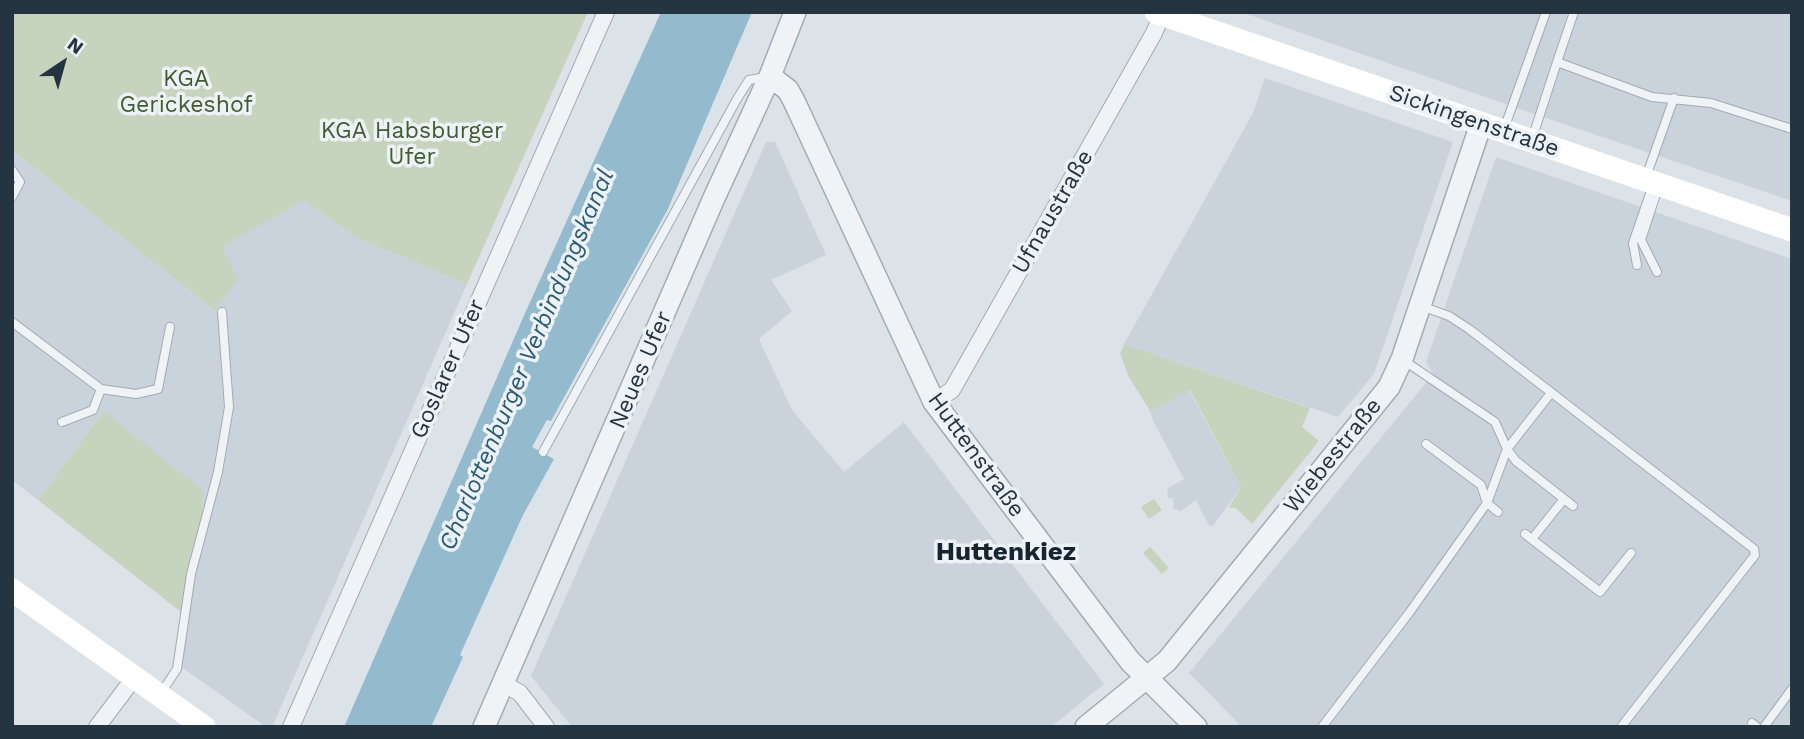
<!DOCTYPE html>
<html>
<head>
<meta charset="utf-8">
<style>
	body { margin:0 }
	#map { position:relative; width:1804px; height:739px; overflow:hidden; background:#dce3e8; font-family:"Work Sans",sans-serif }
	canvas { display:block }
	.frame { position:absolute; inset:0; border:14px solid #243440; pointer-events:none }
	.north { position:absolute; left:28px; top:28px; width:70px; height:70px; -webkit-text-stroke:5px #ecf2f6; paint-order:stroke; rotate:36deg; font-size:19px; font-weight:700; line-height:28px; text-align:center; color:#243440 }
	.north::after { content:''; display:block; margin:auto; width:24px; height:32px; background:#243440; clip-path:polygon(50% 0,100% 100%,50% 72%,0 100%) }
</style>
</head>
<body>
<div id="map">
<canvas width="1804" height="739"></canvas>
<div class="frame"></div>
<div class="north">N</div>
</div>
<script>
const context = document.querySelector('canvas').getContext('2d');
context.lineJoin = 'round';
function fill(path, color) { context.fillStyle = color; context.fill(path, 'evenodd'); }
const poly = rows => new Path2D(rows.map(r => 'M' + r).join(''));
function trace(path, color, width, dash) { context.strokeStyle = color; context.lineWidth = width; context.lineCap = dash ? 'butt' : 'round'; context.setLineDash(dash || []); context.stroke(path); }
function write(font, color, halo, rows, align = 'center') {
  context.font = font + ' "Work Sans",sans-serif'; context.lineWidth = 7; context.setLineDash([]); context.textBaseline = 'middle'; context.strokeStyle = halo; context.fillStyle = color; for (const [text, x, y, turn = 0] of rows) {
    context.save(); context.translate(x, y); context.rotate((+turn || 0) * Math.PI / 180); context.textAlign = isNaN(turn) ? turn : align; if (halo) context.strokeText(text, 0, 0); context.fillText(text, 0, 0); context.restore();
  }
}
fill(poly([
	[1241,12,1792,12,1792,201,1540,116],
	[1265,78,1453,142,1374,374,1338,417,1124,344,1253,113],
	[766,142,775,142,826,255,771,280,792,311,759,339,792,410,844,472,904,422,1104,684,1051,727,572,727,531,676],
	[12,150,215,311,221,247,304,200,357,238,467,284,272,727,266,727,174,662,189,568,204,516,201,504,104,411,38,500,12,480],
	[1496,157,1792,259,1792,727,1242,727,1189,673,1433,374,1426,362],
	[1189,390,1241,487,1213,526,1209,526,1196,500,1180,512,1178,509,1174,510,1173,500,1172,498,1168,498,1167,489,1184,479,1153,421,1150,411]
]), '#cad3db');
fill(poly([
	[12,12,588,12,467,284,357,238,304,200,222,247,238,279,215,311,12,150],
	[1124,344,1310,408,1302,427,1319,441,1252,524,1237,509,1229,507,1241,487,1190,390,1150,411,1129,377,1120,354],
	[104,411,204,492,201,504,204,516,181,612,38,500],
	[1154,499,1162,510,1149,519,1141,507],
	[1150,547,1169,568,1162,574,1143,553]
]), '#c6d3bd');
fill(poly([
	[661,12,752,12,667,211,551,422,547,420,533,447,554,459,523,515,460,655,463,657,431,727,344,727,526,311]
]), '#93bacd');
fill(poly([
	[683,182,670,213,554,423,548,424,537,445,555,456,554,459,532,447,547,420,551,421]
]), '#dce3e8');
const service = poly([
	[1574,12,1557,62,1652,97,1711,103,1792,129],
	[1504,129,1546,12],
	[1532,139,1557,62],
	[12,170,20,182,12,197],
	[1646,177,1674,98],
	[1637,265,1633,243,1653,185],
	[1657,272,1641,240,1658,188],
	[1421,306,1449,316,1469,329,1754,549,1755,555,1621,727],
	[12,322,101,389,136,394,158,389,170,327],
	[1403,360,1495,422,1507,449,1516,461,1573,506],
	[62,422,93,410,101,389],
	[1426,444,1481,485,1487,503,1498,512],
	[543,452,737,99,749,80,767,77],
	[1525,534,1600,592,1631,553],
	[1532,539,1564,499],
	[161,693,177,669,191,574,218,472,229,407,222,312],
	[1752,723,1757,727],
	[1322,727,1409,613,1487,503,1507,449,1551,393],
	[1764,727,1792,689]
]);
const minor = poly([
	[934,402,952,390,1154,33,1162,14],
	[504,684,520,693,546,727],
	[97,727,134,678],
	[291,727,606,12]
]);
const tertiary = poly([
	[770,76,788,90,794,101,934,402,1130,661,1196,727],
	[484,727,714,198,770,76,795,12],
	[1086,727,1167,661,1389,387,1402,359,1481,124]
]);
trace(service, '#a1abb2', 10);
trace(minor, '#a1abb2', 18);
trace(tertiary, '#a1abb2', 24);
trace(service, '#eff3f6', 8);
trace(minor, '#eff3f6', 16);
trace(tertiary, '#eff3f6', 21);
trace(poly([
	[1156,12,1792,230],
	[12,590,204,727]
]), '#fff', 23);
write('23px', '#415d30', '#ecf2f6', [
	["KGA",186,79],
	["Gerickeshof",186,105],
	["KGA Habsburger",412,131],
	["Ufer",412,157]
]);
write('23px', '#243440', '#ecf2f6', [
	["Sickingenstraße",1474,121,19],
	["Ufnaustraße",1053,212,-60],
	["Goslarer Ufer",448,369,-66],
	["Neues Ufer",641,370,-67],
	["Huttenstraße",976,455,54],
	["Wiebestraße",1333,456,-51]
]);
write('italic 24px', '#2a5c78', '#ecf2f6', [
	["Charlottenburger Verbindungskanal",527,360,-67]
]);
write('bold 26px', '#172431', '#ecf2f6', [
	["Huttenkiez",1006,552]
]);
</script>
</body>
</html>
